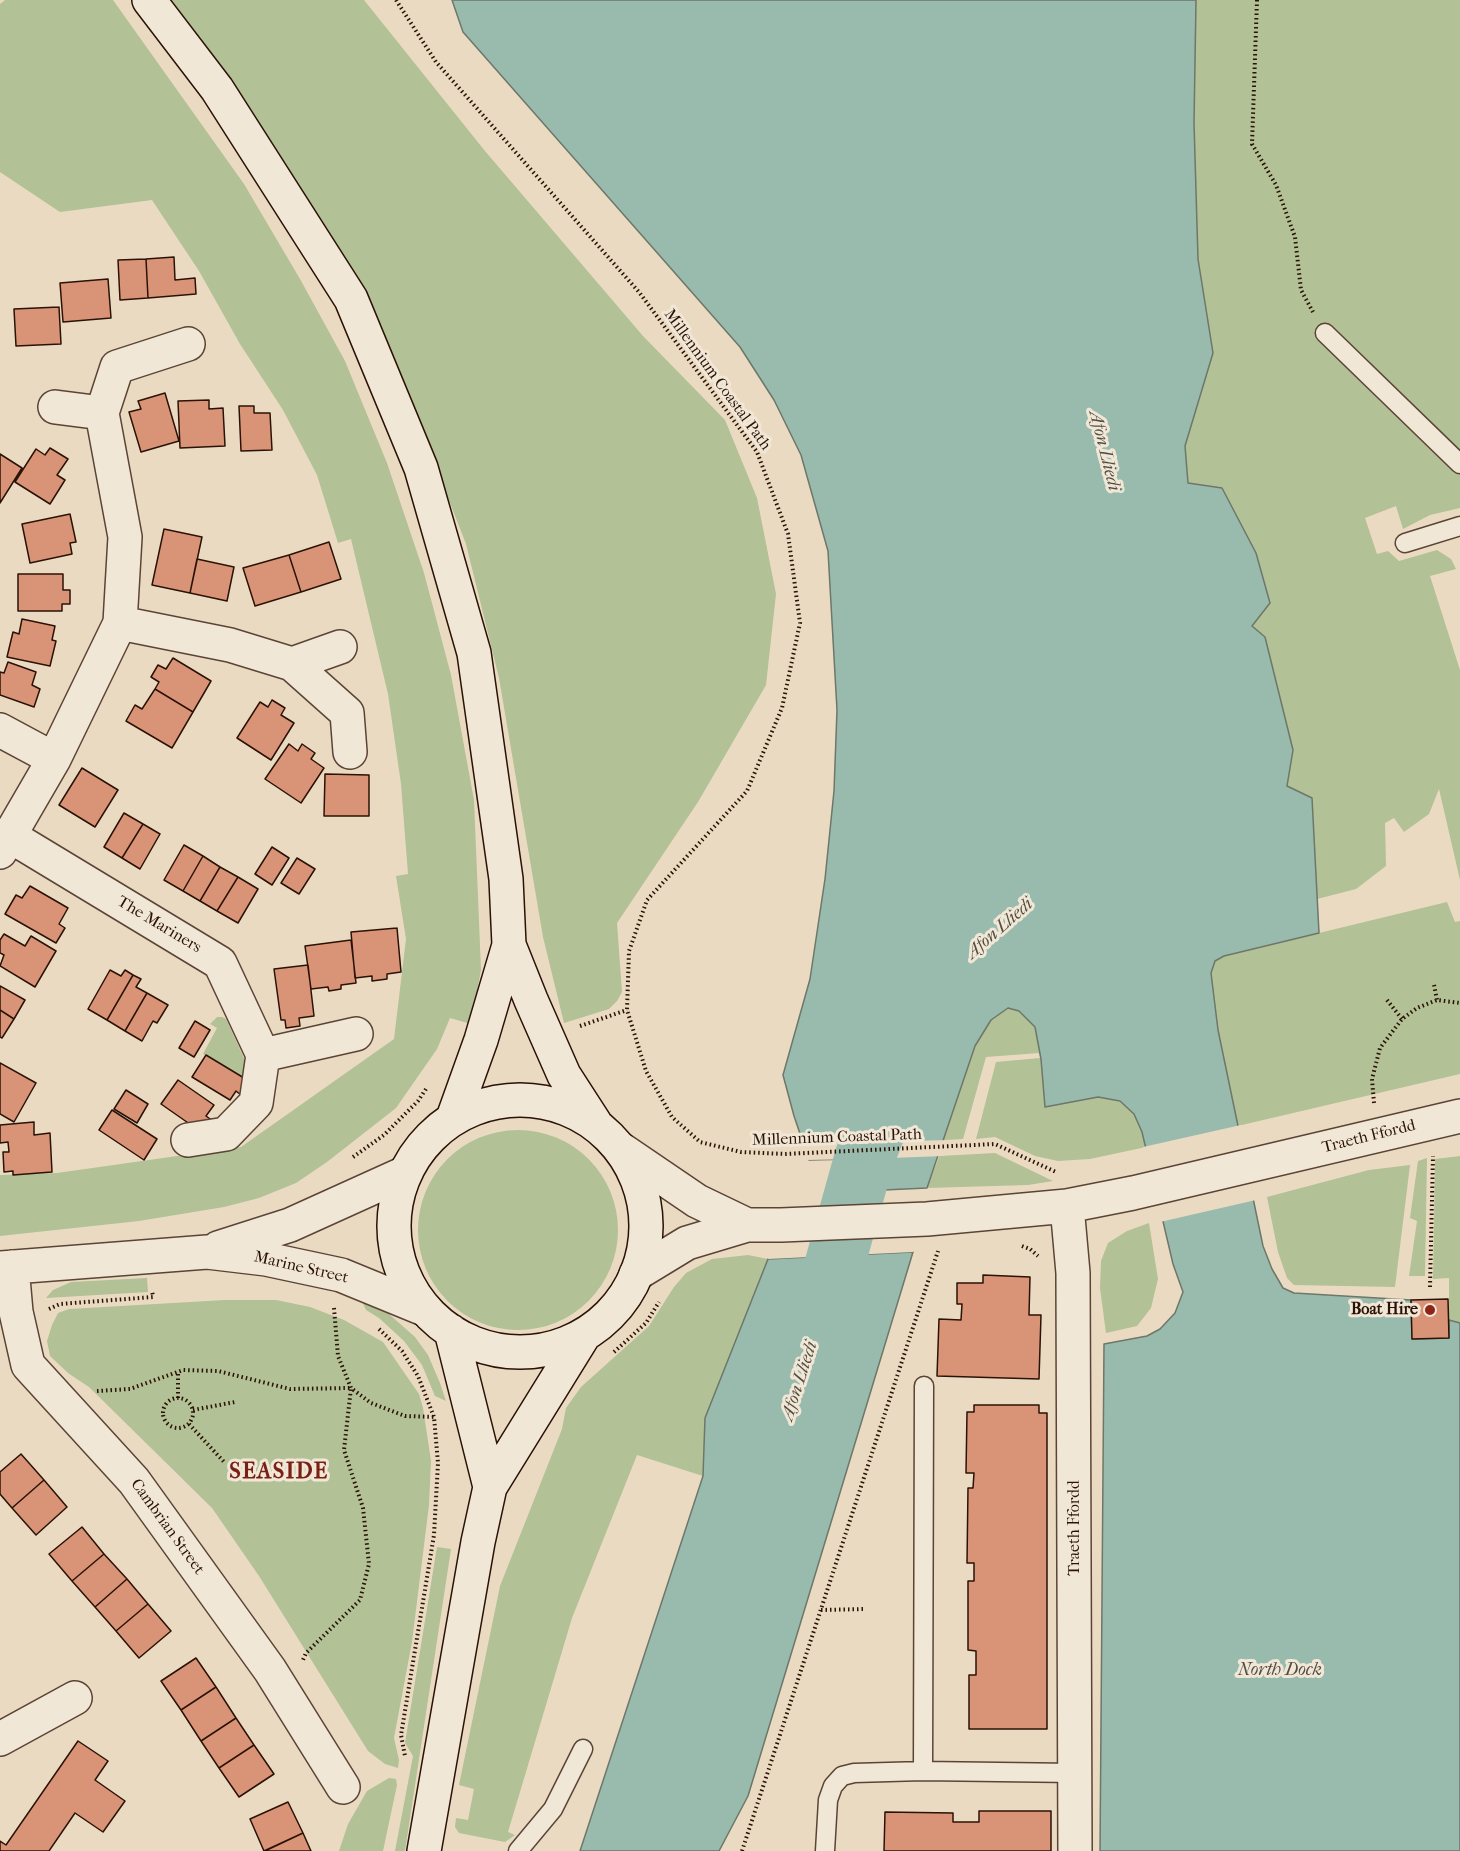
<!DOCTYPE html>
<html>
<head>
<meta charset="utf-8">
<style>
	body { margin:0 }
	canvas { display:block; background:#eadac1 }
</style>
</head>
<body>
<canvas width="1460" height="1851"></canvas>
<script>
const context = document.querySelector('canvas').getContext('2d');
context.lineJoin = 'round';
function fill(path, color) { context.fillStyle = color; context.fill(path, 'evenodd'); }
const poly = rows => new Path2D(rows.map(r => 'M' + r).join(''));
function trace(path, color, width, dash) { context.strokeStyle = color; context.lineWidth = width; context.lineCap = dash ? 'butt' : 'round'; context.setLineDash(dash || []); context.stroke(path); }
function write(font, color, halo, rows, align = 'center') {
  context.font = font + ' "IM FELL French Canon",serif'; context.lineWidth = 6; context.setLineDash([]); context.textBaseline = 'middle'; context.strokeStyle = halo; context.fillStyle = color; for (const [text, x, y, turn = 0] of rows) {
    context.save(); context.translate(x, y); context.rotate((+turn || 0) * Math.PI / 180); context.textAlign = isNaN(turn) ? turn : align; if (halo) context.strokeText(text, 0, 0); context.fillText(text, 0, 0); context.restore();
  }
}
fill(poly([
	[5,0,113,0,244,184,300,279,345,361,387,463,424,573,451,675,474,800,481,970,471,1024,450,1018,437,1049,396,1108,327,1162,296,1183,259,1198,224,1207,139,1221,0,1236,0,1175,57,1173,241,1147,394,1039,406,939,396,876,408,874,401,784,388,694,351,539,338,543,317,475,283,410,240,344,199,271,152,200,60,212,0,172,0,4],
	[167,0,364,0,485,151,643,336,725,420,757,498,776,594,766,685,698,802,617,923,622,992,617,1001,609,1009,564,1023,543,937,499,678,466,544,414,410],
	[1005,0,1460,0,1460,508,1430,515,1403,529,1396,506,1365,518,1377,554,1388,551,1399,561,1437,550,1451,559,1456,569,1430,576,1460,670,1460,880,1439,789,1429,814,1404,832,1394,818,1385,823,1386,866,1356,889,1317,899,1319,933,1447,902,1455,922,1460,921,1460,1074,1199,1135],
	[974,970,1124,1025,1146,1147,1090,1159,1058,1161,1035,1156,995,1137,976,1139,996,1062,1040,1058,1039,1053,986,1057,963,1139,945,1140,940,1156,995,1153,1053,1181,1028,1185,927,1188,939,1157],
	[217,1017,222,1017,226,1019,248,1067,249,1081,203,1054,217,1028,210,1024],
	'418 1230a100 100 0 1 1 200 0a100 100 0 1 1-200 0Z',
	[1460,1156,1460,1323,1449,1320,1449,1278,1433,1279,1435,1159],
	[1427,1158,1425,1276,1409,1276,1417,1221,1410,1218,1418,1161],
	[1410,1165,1395,1287,1294,1285,1287,1278,1278,1252,1267,1197,1369,1170],
	[1149,1223,1158,1279,1151,1308,1137,1326,1106,1333,1100,1288,1101,1261,1108,1243,1127,1231],
	[748,1255,768,1259,705,1418,703,1476,637,1455,572,1618,508,1832,515,1835,505,1842,459,1833,455,1827,456,1818,468,1820,474,1789,459,1785,500,1586,562,1429,566,1408,581,1387,649,1326,674,1287,686,1273,712,1259],
	[147,1278,148,1292,46,1298,53,1290,71,1282],
	[360,1297,381,1307,415,1337,428,1355,440,1383,446,1401,435,1396,422,1365,404,1341,379,1318,366,1310],
	[225,1300,276,1300,310,1307,344,1320,383,1342,419,1394,423,1408,431,1461,429,1505,412,1642,394,1738,399,1760,398,1768,385,1764,368,1751,259,1576,212,1508,89,1387,68,1373,50,1356,47,1341,52,1325,58,1313,69,1309],
	[437,1547,451,1549,405,1851,395,1851,413,1756,405,1743],
	[389,1778,396,1779,397,1785,383,1851,339,1851,348,1824,367,1791]
]), '#b2c196');
const water = poly([
	[452,0,1196,0,1194,123,1198,259,1213,353,1185,446,1188,483,1222,488,1256,553,1270,603,1252,626,1265,637,1293,750,1287,786,1312,798,1319,933,1224,956,1215,961,1211,973,1218,1030,1263,1246,1272,1269,1283,1288,1294,1293,1411,1300,1412,1339,1449,1338,1449,1320,1460,1323,1460,1851,1100,1851,1104,1344,1147,1336,1160,1329,1175,1313,1183,1292,1173,1264,1142,1132,1134,1114,1120,1101,1098,1097,1045,1107,1041,1059,1035,1027,1019,1011,1008,1008,991,1020,975,1046,927,1188,841,1192,852,1159,809,1160,794,1116,783,1075,810,979,825,879,834,791,837,710,828,551,801,455,774,400,740,347,463,32,452,0],
	[913,1252,748,1796,719,1851,580,1851,703,1476,705,1418,768,1259,913,1252]
]);
fill(water, '#99bbad');
trace(water, '#6d776a', 1.5);
fill(poly([
	[1241,1125,1256,1200,1160,1222,1143,1147],
	[948,1140,943,1156,864,1159,806,1160,801,1144],
	[914,1249,913,1252,768,1259,769,1256]
]), '#eadac1');
trace(poly([
	[815,1335,864,1159,882,1114]
]), '#99bbad', 60);
const building = poly([
	[174,257,175,280,195,278,196,294,148,298,146,259,174,257],
	[146,259,148,298,120,300,118,260,146,259],
	[108,279,111,318,63,322,60,283,108,279],
	[59,307,61,344,16,346,14,309,59,307],
	[165,393,179,441,141,452,129,412,141,409,138,401,165,393],
	[209,400,209,409,223,408,225,446,180,448,178,401,209,400],
	[239,406,254,406,254,413,270,413,272,450,241,451,239,406],
	[50,448,68,459,57,475,65,480,50,504,15,482,36,449,45,455,50,448],
	[0,454,22,468,0,503,0,454],
	[70,514,76,542,70,543,72,554,30,563,22,524,70,514],
	[164,529,202,537,190,593,152,585,164,529],
	[329,542,341,579,301,592,289,555,329,542],
	[289,555,301,592,255,606,243,568,289,555],
	[197,559,234,567,227,601,190,593,197,559],
	[18,574,63,574,63,590,70,590,70,604,62,604,62,611,18,611,18,574],
	[22,619,55,626,52,640,56,641,50,666,7,657,13,632,19,634,22,619],
	[173,658,211,681,193,712,155,689,159,682,151,677,158,665,166,669,173,658],
	[8,662,36,672,32,685,40,689,34,707,0,695,0,672,4,673,8,662],
	[155,689,193,712,172,748,126,721,135,705,142,709,155,689],
	[272,700,285,708,281,715,294,723,271,760,237,738,260,702,268,707,272,700],
	[289,744,298,751,302,744,315,753,311,759,324,768,301,803,265,779,289,744],
	[82,768,118,790,95,827,59,805,82,768],
	[325,774,369,775,369,816,324,816,325,774],
	[124,813,143,824,122,858,104,847,124,813],
	[143,824,160,834,140,869,122,858,143,824],
	[184,845,203,856,183,891,164,880,184,845],
	[272,847,289,858,272,885,255,874,272,847],
	[203,856,220,867,200,901,183,891,203,856],
	[297,858,315,869,299,894,281,883,297,858],
	[220,867,238,877,217,911,200,901,220,867],
	[238,877,258,889,238,923,217,911,238,877],
	[30,886,68,908,59,924,65,928,56,943,5,914,16,895,22,898,30,886],
	[397,928,401,972,387,974,387,979,372,981,372,976,355,978,351,932,397,928],
	[4,934,25,946,31,936,56,951,35,987,0,966,4,955,0,953,0,940,4,934],
	[351,940,356,983,341,985,341,989,329,991,328,987,311,989,305,946,351,940],
	[308,965,314,1016,299,1018,300,1026,286,1028,285,1020,281,1020,274,969,308,965],
	[110,970,121,976,125,970,133,975,107,1020,88,1009,110,970],
	[133,975,141,979,136,987,147,993,125,1031,107,1020,133,975],
	[0,986,25,1000,14,1019,0,1010,0,986],
	[147,993,168,1005,157,1023,153,1021,142,1041,125,1031,147,993],
	[0,1010,14,1019,2,1038,0,1037,0,1010],
	[195,1021,210,1030,194,1057,179,1048,195,1021],
	[206,1055,249,1081,241,1095,236,1091,230,1100,192,1077,206,1055],
	[0,1063,36,1083,14,1122,0,1114,0,1063],
	[178,1080,214,1105,206,1116,213,1121,204,1134,161,1104,178,1080],
	[126,1090,148,1104,137,1123,114,1109,126,1090],
	[112,1110,157,1139,144,1160,99,1130,112,1110],
	[34,1122,34,1135,50,1133,52,1172,13,1175,13,1171,4,1172,3,1152,9,1152,8,1142,0,1143,0,1125,34,1122],
	[983,1275,1030,1277,1029,1315,1041,1315,1039,1379,937,1376,939,1319,961,1320,962,1304,957,1304,957,1283,983,1283,983,1275],
	[1448,1299,1449,1338,1412,1339,1411,1300,1448,1299],
	[974,1405,1039,1405,1039,1413,1047,1413,1047,1729,969,1729,969,1675,976,1675,976,1651,968,1650,968,1581,974,1581,974,1563,967,1563,968,1488,973,1488,974,1473,966,1473,967,1412,974,1412,974,1405],
	[21,1454,44,1480,12,1508,0,1494,0,1472,21,1454],
	[44,1480,67,1507,36,1535,12,1508,44,1480],
	[82,1527,104,1554,72,1581,49,1554,82,1527],
	[104,1554,127,1579,95,1607,72,1581,104,1554],
	[127,1579,148,1604,116,1631,95,1607,127,1579],
	[148,1604,171,1631,139,1658,116,1631,148,1604],
	[196,1658,216,1687,181,1710,161,1681,196,1658],
	[216,1687,236,1718,201,1741,181,1710,216,1687],
	[236,1718,254,1745,219,1768,201,1741,236,1718],
	[78,1741,108,1761,95,1780,125,1801,103,1832,75,1813,49,1851,0,1851,0,1841,6,1845,78,1741],
	[254,1745,274,1774,239,1797,219,1768,254,1745],
	[288,1802,303,1833,264,1851,250,1819,288,1802],
	[979,1811,1051,1811,1051,1851,884,1851,885,1812,953,1813,953,1822,979,1822,979,1811],
	[303,1833,311,1851,265,1851,303,1833]
]);
fill(building, '#d99478');
trace(building, '#2b1206', 1.5);
const service = poly([
	[1325,333,1460,464],
	[1405,543,1460,526],
	[923,1771,924,1386],
	[518,1851,553,1809,583,1749],
	[825,1851,828,1800,833,1786,842,1776,854,1773,923,1771,1075,1773]
]);
const minor = poly([
	[55,407,102,413],
	[120,623,230,645,292,664,347,713,350,752],
	[292,664,340,647],
	[0,730,54,759],
	[10,836,220,963,263,1055,356,1034],
	[0,852,54,759,120,623,125,537,102,413,117,367,188,344],
	[188,1140,226,1134,256,1103,263,1055],
	[622,1150,697,1201,747,1225],
	[1067,1206,1073,1273,1075,1851],
	[218,1248,290,1225,405,1173],
	[12,1267,16,1312,28,1365,134,1481,270,1670,343,1787],
	[0,1268,207,1252,266,1259,341,1275,424,1309],
	[636,1274,687,1243,747,1225,781,1225,927,1219,1067,1206,1133,1193,1460,1116],
	[0,1739,75,1698]
]);
const secondary = poly([
	[149,0,217,89,351,299,421,468,474,653,506,879,509,945,531,1000,564,1075,595,1123],
	'394 1226a126 126 0 1 1 252 0a126 126 0 1 1-252 0Z',
	[453,1118,481,1040,509,945],
	[451,1331,490,1487],
	[424,1851,478,1542,490,1487,584,1335]
]);
trace(service, '#5b4435', 21);
trace(minor, '#5b4435', 36);
trace(secondary, '#2b1206', 36);
trace(poly([
	[396,0,436,62,639,292,757,452,788,534,800,623,782,708,747,791,647,900,629,951,627,1010,646,1071,672,1117,700,1142,741,1152,785,1154,995,1144,1056,1172],
	[1257,0,1252,144,1276,185,1295,237,1301,290,1313,312],
	[1434,985,1437,1000],
	[1387,1000,1402,1019],
	[580,1026,627,1010],
	[1374,1103,1372,1079,1380,1048,1402,1019,1417,1008,1437,1000,1460,1003],
	[353,1157,384,1135,418,1101,426,1089],
	[1022,1246,1030,1249,1038,1256],
	[1430,1287,1433,1156],
	[334,1308,338,1356,351,1388,371,1403,405,1416,436,1417],
	[49,1309,60,1304,153,1297,152,1290],
	[379,1329,402,1351,418,1376,434,1417,438,1463,434,1535,401,1735,405,1756],
	[614,1352,646,1323,659,1302],
	[97,1391,130,1389,183,1370,218,1371,290,1389,351,1388,344,1450,363,1508,369,1564,360,1600,306,1653,303,1660],
	'163 1413a15 15 0 1 1 30 0a15 15 0 1 1-30 0Z',
	[178,1398,178,1372],
	[193,1410,235,1402],
	[189,1424,225,1463],
	[821,1610,866,1609],
	[742,1851,938,1251]
]), '#2b1206', 4, [1.5, 3]);
trace(service, '#f1e7d7', 18);
trace(minor, '#f1e7d7', 33);
trace(secondary, '#f1e7d7', 33);
for (const [x, y, r, color] of [
	[1430,1310,6,"#8f2418"]
]) { const dot = new Path2D(); dot.arc(x, y, r, 0, 2 * Math.PI); context.fillStyle = color; context.fill(dot); trace(dot, '#f1e7d7', 2); }
write('16px', '#2b1206', '#f1e7d7', [
	["Millennium Coastal Path",717,380,54],
	["The Mariners",159,925,31],
	["Traeth Ffordd",1369,1137,-14],
	["Millennium Coastal Path",837,1138,-2],
	["Marine Street",301,1268,13],
	["Cambrian Street",167,1527,54],
	["Traeth Ffordd",1075,1528,-90]
]);
write('bold 16px', '#2b1206', '#f1e7d7', [
	["Boat Hire",1418,1310]
], 'right');
write('italic 18px', '#524d40', '#f1e7d7', [
	["Afon Lliedi",1104,451,76],
	["Afon Lliedi",1000,929,-41],
	["Afon Lliedi",800,1381,-72],
	["North Dock",1280,1671]
]);
context.letterSpacing = '1.5px';
write('bold 22px', '#7a1f14', '#f1e7d7', [
	["SEASIDE",279,1473]
]);
context.letterSpacing = '0px';
</script>
</body>
</html>
